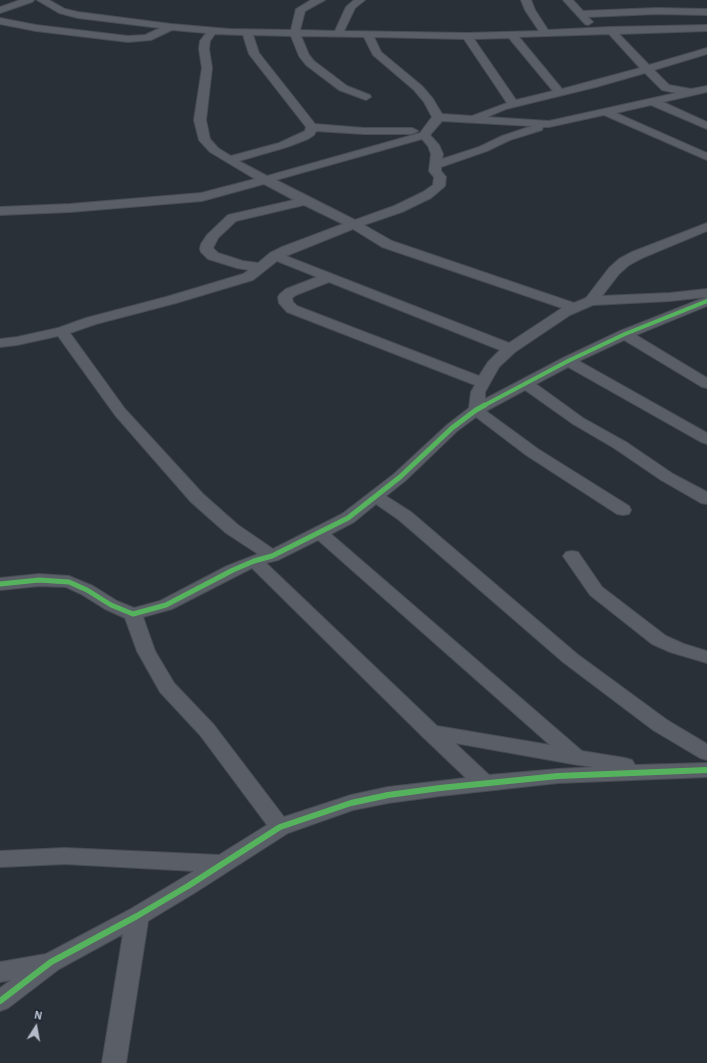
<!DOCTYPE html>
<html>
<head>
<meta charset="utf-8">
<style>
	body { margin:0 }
	#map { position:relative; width:707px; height:1063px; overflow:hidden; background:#2a3038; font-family:"IBM Plex Sans",sans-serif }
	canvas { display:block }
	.north { position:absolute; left:16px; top:1007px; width:40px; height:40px; -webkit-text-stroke:3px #1d2633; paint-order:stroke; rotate:11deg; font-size:11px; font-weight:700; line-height:16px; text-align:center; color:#b4bcc9 }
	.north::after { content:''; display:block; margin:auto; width:14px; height:18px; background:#b4bcc9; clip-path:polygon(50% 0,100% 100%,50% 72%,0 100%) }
</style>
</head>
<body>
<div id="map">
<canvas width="707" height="1063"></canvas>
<div class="north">N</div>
</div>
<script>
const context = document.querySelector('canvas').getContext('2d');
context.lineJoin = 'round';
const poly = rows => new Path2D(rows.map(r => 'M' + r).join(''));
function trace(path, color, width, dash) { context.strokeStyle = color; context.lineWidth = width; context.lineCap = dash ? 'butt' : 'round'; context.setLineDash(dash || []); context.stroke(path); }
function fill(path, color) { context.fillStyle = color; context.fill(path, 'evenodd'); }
const minor = poly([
	[20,0,34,0,32,2,0,13,0,7,20,0],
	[37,0,49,0,65,9,78,12,171,24,229,29,291,30,296,9,311,0,325,0,305,11,300,30,335,31,346,7,354,0,365,0,355,8,344,31,467,33,539,31,525,10,521,0,531,0,535,10,548,30,610,27,707,25,707,31,619,34,649,65,707,48,707,54,654,70,669,85,691,89,707,86,707,92,663,102,707,122,707,129,651,105,616,113,707,153,707,160,604,115,549,127,543,127,542,130,510,140,487,151,441,167,441,171,446,177,445,186,431,198,402,212,364,225,392,241,574,303,586,298,609,268,619,259,632,252,707,223,707,231,642,258,629,265,619,274,602,296,670,293,707,289,707,306,636,335,707,378,707,388,702,387,624,340,579,361,707,433,707,444,701,442,568,367,536,384,583,418,626,442,673,474,707,492,707,504,701,503,661,480,614,448,573,424,525,390,486,411,538,449,629,506,631,510,629,514,623,515,617,514,526,455,476,417,457,431,406,480,386,496,411,512,577,654,667,720,707,744,707,760,700,758,653,730,563,662,399,520,376,504,354,522,331,534,582,751,625,758,632,760,635,765,707,763,707,777,558,783,440,796,388,803,353,810,288,833,196,892,148,921,126,1063,102,1063,123,934,59,969,8,1008,0,1011,0,988,11,980,0,982,0,962,46,954,129,910,194,871,65,864,0,867,0,851,65,848,219,855,267,825,200,735,160,692,137,651,125,618,105,609,81,594,66,587,39,586,0,590,0,578,39,574,69,576,93,586,117,601,134,608,160,601,227,566,258,554,226,533,191,502,115,415,58,336,17,345,0,347,0,339,17,337,58,328,86,318,166,297,243,274,249,270,237,268,208,259,201,252,200,249,201,244,207,235,228,215,294,200,264,184,202,201,70,212,0,215,0,207,70,204,201,193,255,179,210,152,199,140,194,120,202,68,199,49,200,41,206,33,172,30,151,40,128,42,36,31,0,24,0,18,36,25,128,36,145,35,160,28,78,18,59,13,37,0],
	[215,34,243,35,249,54,306,127,305,131,279,143,231,156,218,148,210,139,206,120,212,68,209,49,210,41,215,34],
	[609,34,640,68,562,89,519,37,609,34],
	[253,35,291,36,299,56,306,65,339,90,366,100,371,97,370,95,347,86,314,61,309,55,301,36,364,37,373,55,414,90,424,102,432,117,420,133,267,176,239,161,287,147,308,139,314,135,316,131,364,134,412,134,418,131,412,128,364,128,315,124,259,53,253,35],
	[374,37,464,39,507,103,472,116,442,114,433,99,422,86,381,52,374,37],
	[509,38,553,91,516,100,474,39,509,38],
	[645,73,662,90,676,93,549,121,487,117,506,109,596,87,645,73],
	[442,121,532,126,502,136,479,147,442,159,443,154,439,145,430,135,442,121],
	[422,139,428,146,431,154,429,171,434,177,433,185,423,192,394,206,355,220,276,180,422,139],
	[304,205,343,224,282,247,270,253,258,263,243,261,218,253,213,248,218,238,236,221,304,205],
	[353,229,382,247,562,308,509,343,286,256,353,229],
	[277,261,317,277,286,289,280,294,278,297,279,303,287,312,475,385,471,392,469,408,447,425,394,474,342,514,273,549,238,525,203,494,125,409,70,333,96,324,176,303,253,280,277,261],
	[329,282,500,350,488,362,479,376,297,306,293,302,292,298,296,295,329,282],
	[706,297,620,331,563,358,485,399,485,392,499,367,515,352,570,315,593,305,670,301,706,297],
	[318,540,550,745,437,726,266,563,278,560,318,540],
	[252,568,423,737,466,778,388,787,351,795,284,817,214,725,174,683,155,651,143,617,172,609,252,568],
	[455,743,578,765,594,767,558,769,489,775,455,743],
	[563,0,573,0,583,11,657,8,707,9,707,15,657,14,588,17,593,22,588,25,585,24,563,0],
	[572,551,578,552,602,587,666,636,684,644,707,651,707,663,670,652,652,644,590,595,563,556,566,552,572,551]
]);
trace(minor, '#484c53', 2);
fill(minor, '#5a5e66');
trace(poly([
	[483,406,568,361,625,334,707,301]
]), '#56b35d', 4);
trace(poly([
	[0,584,39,580,69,582,87,590,111,605,133,614,166,605,233,570,254,561,272,556,348,518,400,477,452,428,476,410,485,405]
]), '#56b35d', 5);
trace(poly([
	[0,1001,51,962,137,916,188,886,280,827,351,803,388,795,440,788,558,776,707,770]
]), '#56b35d', 6);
</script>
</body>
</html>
